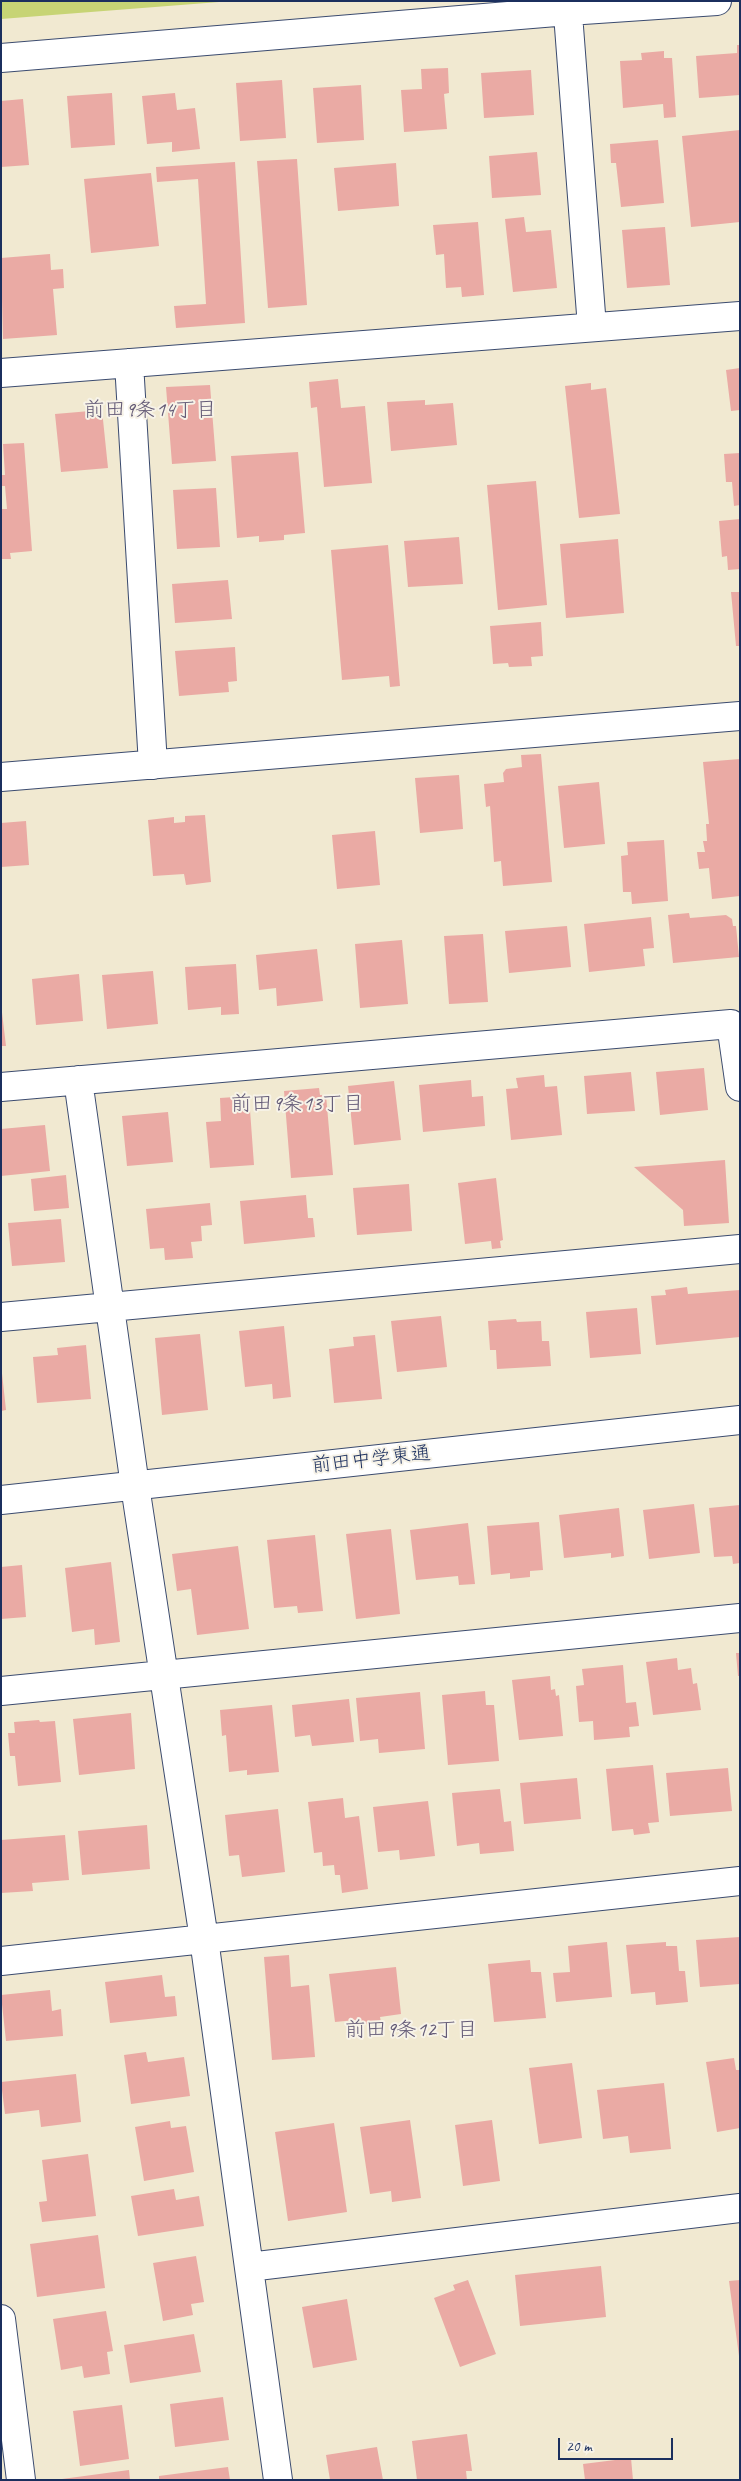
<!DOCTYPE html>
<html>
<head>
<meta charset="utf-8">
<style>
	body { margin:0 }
	#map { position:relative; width:741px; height:2481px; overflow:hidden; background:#f1e9d1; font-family:Caveat,sans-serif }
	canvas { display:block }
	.frame { position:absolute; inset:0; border:2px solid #1b2f5e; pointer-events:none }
	.scale { position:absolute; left:558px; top:2438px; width:115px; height:22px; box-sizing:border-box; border:2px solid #1b2f5e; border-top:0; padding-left:6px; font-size:15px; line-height:18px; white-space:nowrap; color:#1b2f5e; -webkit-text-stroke:4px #f7f3e8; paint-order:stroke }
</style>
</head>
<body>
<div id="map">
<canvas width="741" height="2481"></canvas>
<div class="frame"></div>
<div class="scale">20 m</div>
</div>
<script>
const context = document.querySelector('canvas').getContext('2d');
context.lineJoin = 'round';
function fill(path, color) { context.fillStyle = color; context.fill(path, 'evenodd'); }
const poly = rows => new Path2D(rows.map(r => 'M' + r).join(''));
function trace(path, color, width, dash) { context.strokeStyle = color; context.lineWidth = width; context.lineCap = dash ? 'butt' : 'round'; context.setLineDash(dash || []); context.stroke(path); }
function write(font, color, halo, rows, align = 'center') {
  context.font = font + ' Caveat,"Klee One",sans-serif'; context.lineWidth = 4; context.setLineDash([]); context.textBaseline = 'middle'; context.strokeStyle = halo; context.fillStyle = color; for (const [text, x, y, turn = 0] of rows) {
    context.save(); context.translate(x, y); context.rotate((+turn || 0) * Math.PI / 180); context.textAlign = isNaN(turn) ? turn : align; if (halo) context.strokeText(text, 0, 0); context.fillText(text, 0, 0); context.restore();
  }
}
fill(poly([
	[1,1,232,1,1,19]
]), '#c7d475');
fill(poly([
	[737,45,740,45,740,95,699,98,696,56,737,53],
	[664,51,664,58,672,58,676,117,664,118,663,104,623,108,620,61,642,60,641,53],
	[448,68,449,93,444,94,447,129,404,132,401,90,422,89,421,69],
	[531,70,534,115,484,118,481,73],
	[282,80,286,138,240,141,236,83],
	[361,85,364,140,317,143,313,88],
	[112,93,115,145,71,148,67,96],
	[175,93,177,110,195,108,200,149,172,152,172,142,147,144,142,96],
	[23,99,29,165,1,167,1,101],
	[740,130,740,222,691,227,682,136],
	[658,140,664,203,621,207,616,163,611,163,610,144],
	[537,152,541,195,492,198,489,156],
	[297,159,307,305,268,308,257,161],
	[235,162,245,323,176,328,174,306,206,304,198,179,157,182,156,167],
	[396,163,399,206,338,211,334,168],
	[151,173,159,246,91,253,84,179],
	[524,217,526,232,551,230,557,288,513,292,505,219],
	[478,222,484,295,462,297,461,287,446,288,444,254,436,255,433,225],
	[665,227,670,285,627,288,622,230],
	[50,254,51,270,63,269,64,288,53,289,57,335,3,339,1,258],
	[740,368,740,410,731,411,726,370],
	[338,379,341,408,365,406,372,483,324,487,317,407,311,408,309,382],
	[591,383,591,390,606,388,620,514,579,518,565,386],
	[210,385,216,461,172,464,166,387],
	[425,400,425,405,453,403,457,445,391,451,387,402],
	[102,410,108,468,61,472,55,414],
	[24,443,32,551,10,553,11,559,1,559,1,509,7,509,5,486,1,486,1,475,5,475,3,444],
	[298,452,305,533,284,535,284,540,259,542,259,536,237,538,231,456],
	[740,453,740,505,734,506,732,482,726,482,724,454],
	[536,481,547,605,498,610,487,485],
	[216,488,220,547,177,549,173,490],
	[740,519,740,569,728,570,727,556,722,557,719,521],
	[459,537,463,584,408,587,404,541],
	[618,539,624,613,566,618,560,544],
	[388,545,400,686,390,687,389,676,342,680,331,550],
	[228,580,232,619,175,623,172,584],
	[731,592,740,592,740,646,736,646],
	[541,622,543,656,531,657,532,666,509,667,508,663,493,664,490,626],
	[235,647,237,681,228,682,229,692,179,696,175,651],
	[541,754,552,882,503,886,501,861,494,862,490,806,486,807,484,784,504,782,503,773,506,769,522,767,521,755],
	[740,759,740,896,712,899,709,868,699,869,697,852,705,852,703,841,707,841,706,824,709,824,703,762],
	[459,775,463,829,420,833,415,778],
	[599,782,605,844,564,848,558,786],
	[205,815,211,882,186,885,184,874,153,876,148,820,174,817,174,823,185,822,185,816],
	[26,821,29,865,1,867,1,823],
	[375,831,380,885,337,889,332,835],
	[664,840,668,901,632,904,631,892,623,892,621,856,628,855,627,842],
	[689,913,690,918,726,915,732,919,733,926,736,926,739,957,673,963,668,915],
	[651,917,654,948,643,949,645,966,589,972,584,924],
	[567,926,571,967,509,973,505,931],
	[483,934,488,1002,449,1004,444,936],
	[402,940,408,1004,360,1008,355,944],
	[317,949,323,1001,277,1006,276,988,259,990,256,955],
	[236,964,239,1014,221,1015,221,1007,188,1010,185,967],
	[153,971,158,1024,107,1029,102,975],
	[79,974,83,1021,36,1025,32,979],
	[1,1004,6,1046,1,1046],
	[704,1068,708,1110,660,1115,656,1072],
	[631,1072,635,1111,587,1114,584,1076],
	[544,1075,545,1087,557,1086,562,1135,511,1140,506,1089,518,1088,516,1078],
	[471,1080,472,1097,483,1096,485,1126,423,1132,419,1085],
	[394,1081,401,1140,354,1145,348,1086],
	[319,1088,320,1095,326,1095,333,1175,291,1178,284,1091],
	[249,1096,254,1165,210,1168,206,1122,221,1121,220,1098],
	[168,1112,173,1162,127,1166,122,1116],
	[45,1125,50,1171,1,1176,1,1129],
	[725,1160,729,1223,684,1226,683,1210,634,1167],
	[66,1175,69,1208,34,1211,31,1179],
	[496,1178,503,1240,500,1241,501,1248,492,1249,491,1241,465,1244,458,1183],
	[409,1184,412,1231,357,1235,353,1188],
	[306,1195,308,1218,313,1218,315,1237,244,1244,240,1201],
	[210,1203,212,1225,201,1226,202,1241,191,1242,193,1258,165,1260,164,1248,150,1249,146,1209],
	[61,1219,65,1262,12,1266,8,1223],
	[687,1287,688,1294,740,1290,740,1337,656,1345,651,1296,666,1295,665,1290],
	[637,1308,641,1354,590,1358,586,1312],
	[441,1316,447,1367,397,1372,391,1321],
	[516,1319,517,1322,541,1321,542,1341,549,1341,551,1366,497,1369,496,1350,490,1350,488,1321],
	[284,1326,291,1397,273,1399,272,1384,245,1387,239,1331],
	[200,1334,208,1410,162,1415,155,1338],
	[375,1335,382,1399,334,1403,329,1349,354,1346,353,1337],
	[86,1345,91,1399,37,1403,33,1357,58,1355,57,1348],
	[1,1364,6,1410,1,1411],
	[694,1504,700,1553,649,1559,643,1510],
	[740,1505,740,1563,733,1564,732,1556,714,1557,709,1508],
	[619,1508,624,1556,611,1558,611,1553,564,1558,559,1515],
	[539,1522,543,1570,530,1571,530,1577,510,1579,510,1573,491,1575,487,1526],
	[468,1523,475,1584,459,1585,458,1576,416,1580,410,1530],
	[391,1529,400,1614,356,1619,346,1534],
	[315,1535,323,1611,298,1613,297,1606,274,1608,267,1540],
	[238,1546,249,1629,197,1635,191,1589,177,1591,172,1554],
	[111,1562,120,1642,95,1645,94,1629,72,1632,65,1568],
	[22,1565,26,1617,1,1619,1,1567],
	[736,1653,740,1653,740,1676,738,1676],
	[677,1658,678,1670,691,1668,693,1684,697,1683,701,1710,653,1715,646,1662],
	[623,1665,626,1703,636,1702,639,1726,629,1727,630,1737,594,1740,593,1721,579,1722,576,1686,584,1685,582,1669],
	[550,1676,551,1690,555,1689,556,1696,559,1695,563,1736,519,1740,512,1680],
	[485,1691,486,1705,494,1705,499,1761,448,1765,442,1695],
	[420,1692,425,1749,379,1753,378,1739,360,1741,356,1698],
	[349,1699,354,1742,312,1746,310,1735,295,1737,292,1705],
	[272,1705,279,1772,247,1775,247,1770,229,1772,226,1735,222,1736,220,1710],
	[131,1713,135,1769,79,1775,73,1719],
	[39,1720,40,1722,55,1721,61,1782,18,1786,15,1756,10,1756,8,1733,15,1733,14,1722],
	[653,1765,659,1822,648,1823,650,1833,634,1835,633,1829,612,1831,606,1769],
	[728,1768,732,1811,670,1816,666,1773],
	[577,1778,581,1819,524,1824,520,1783],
	[500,1789,504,1822,511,1821,514,1851,480,1854,479,1843,457,1846,452,1793],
	[343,1798,345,1818,359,1816,368,1889,342,1893,340,1875,335,1875,334,1865,323,1866,322,1852,314,1853,308,1802],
	[428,1801,435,1856,400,1860,399,1850,378,1852,373,1807],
	[278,1809,285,1872,242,1877,239,1855,229,1856,225,1815],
	[147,1825,150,1869,82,1875,78,1831],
	[65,1835,69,1880,32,1883,33,1891,1,1893,1,1840],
	[740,1937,740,1984,700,1987,696,1940],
	[607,1942,612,1997,556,2002,553,1973,570,1972,568,1946],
	[666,1942,666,1946,677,1946,679,1971,685,1971,688,2002,656,2005,655,1992,631,1994,626,1945],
	[289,1955,291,1987,309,1985,315,2057,272,2060,264,1957],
	[530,1960,531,1972,541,1972,546,2018,494,2022,488,1964],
	[396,1967,401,2014,380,2017,381,2022,356,2025,355,2020,335,2022,329,1974],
	[162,1975,165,1997,175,1996,177,2016,110,2023,105,1982],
	[50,1990,52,2011,61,2009,63,2036,6,2041,1,1995],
	[146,2052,148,2062,184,2057,190,2096,131,2104,124,2055],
	[734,2058,736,2070,740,2070,740,2128,717,2132,706,2062],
	[572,2063,582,2138,539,2144,529,2068],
	[76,2074,81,2122,41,2127,39,2110,5,2114,1,2082],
	[664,2083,671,2149,630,2153,628,2136,603,2139,597,2090],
	[410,2120,421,2198,392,2202,391,2191,370,2194,360,2127],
	[492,2120,500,2181,463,2186,455,2125],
	[170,2121,171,2128,186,2126,194,2172,144,2181,135,2127],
	[334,2123,347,2212,288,2221,275,2132],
	[88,2154,96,2216,42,2222,39,2202,47,2201,42,2160],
	[174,2189,176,2200,199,2196,204,2226,138,2236,131,2196],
	[98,2235,105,2288,37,2297,30,2244],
	[196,2256,204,2302,191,2304,193,2315,163,2321,153,2263],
	[601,2266,606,2317,520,2326,515,2275],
	[468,2280,496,2354,460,2367,434,2298,455,2290,453,2285],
	[740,2280,740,2356,739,2356,729,2281],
	[347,2299,357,2360,313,2368,302,2307],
	[106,2311,113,2351,107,2352,110,2374,84,2378,82,2366,61,2370,53,2319],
	[194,2334,201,2372,130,2383,124,2345],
	[223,2397,229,2440,175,2447,170,2404],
	[122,2405,129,2459,80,2466,73,2411],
	[467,2434,472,2471,466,2471,467,2480,417,2480,412,2441],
	[377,2447,383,2480,330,2480,326,2455],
	[631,2458,633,2480,585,2480,583,2464],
	[228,2467,230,2480,159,2480,159,2476],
	[129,2470,130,2480,62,2480,62,2479]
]), '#eaaaa4');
const minor = poly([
	[567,1,592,327],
	[1,58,568,11,717,1],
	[129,363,153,765],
	[1,373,740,316],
	[1,777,740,716],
	[78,1080,135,1486,204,1939,278,2480],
	[1,1087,731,1024,740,1087],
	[1,1317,740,1249],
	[1,1691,740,1618],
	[1,1961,740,1881],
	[249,2267,740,2208],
	[1,2319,21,2480]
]);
const tertiary = poly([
	[1,1500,740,1420]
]);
trace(minor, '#3b4b6f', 30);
trace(tertiary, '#3b4b6f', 30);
trace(minor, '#fff', 28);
trace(tertiary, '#fff', 28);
write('20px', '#1b2f5e', '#f7f3e8', [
	["前田中学東通",371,1460,-6]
]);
write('21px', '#635a76', '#f7f3e8', [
	["前田9条14丁目",150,410],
	["前田9条13丁目",297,1104],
	["前田9条12丁目",411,2030]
]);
</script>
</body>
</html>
